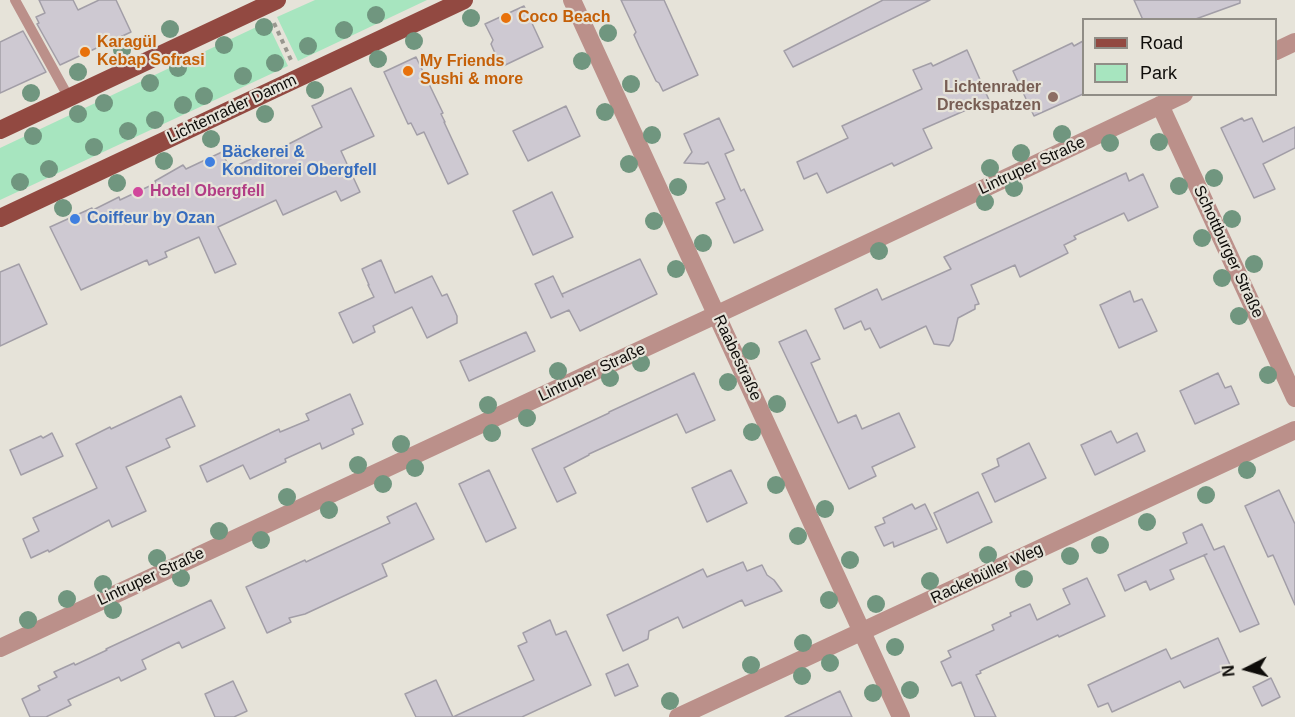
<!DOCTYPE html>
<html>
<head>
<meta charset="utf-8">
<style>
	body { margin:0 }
	#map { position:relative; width:1295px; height:717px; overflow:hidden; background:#e6e3d9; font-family:Arial,sans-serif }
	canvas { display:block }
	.legend { position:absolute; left:1082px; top:18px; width:195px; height:78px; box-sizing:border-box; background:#e6e3d9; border:2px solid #908d86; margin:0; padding:8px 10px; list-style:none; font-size:18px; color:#0f0d0a }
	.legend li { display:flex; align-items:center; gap:12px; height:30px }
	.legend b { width:30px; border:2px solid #908d86 }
	.north { position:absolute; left:1217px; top:639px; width:60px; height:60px; -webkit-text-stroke:4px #e6e3d9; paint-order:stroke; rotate:264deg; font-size:16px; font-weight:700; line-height:24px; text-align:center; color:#0f0d0a }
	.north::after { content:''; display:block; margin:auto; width:21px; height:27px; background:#0f0d0a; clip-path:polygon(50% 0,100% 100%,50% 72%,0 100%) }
</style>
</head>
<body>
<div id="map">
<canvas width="1295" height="717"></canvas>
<ul class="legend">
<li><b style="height:8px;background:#924941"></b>Road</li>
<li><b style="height:16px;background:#a7e5bf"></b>Park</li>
</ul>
<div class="north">N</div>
</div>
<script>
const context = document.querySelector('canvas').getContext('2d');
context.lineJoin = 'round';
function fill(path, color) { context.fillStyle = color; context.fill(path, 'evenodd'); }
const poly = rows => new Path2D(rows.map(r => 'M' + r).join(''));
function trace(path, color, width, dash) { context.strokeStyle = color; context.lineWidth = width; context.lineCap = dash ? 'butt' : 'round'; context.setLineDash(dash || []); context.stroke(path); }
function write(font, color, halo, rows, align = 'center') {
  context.font = font + ' Arial,sans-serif'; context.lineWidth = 4.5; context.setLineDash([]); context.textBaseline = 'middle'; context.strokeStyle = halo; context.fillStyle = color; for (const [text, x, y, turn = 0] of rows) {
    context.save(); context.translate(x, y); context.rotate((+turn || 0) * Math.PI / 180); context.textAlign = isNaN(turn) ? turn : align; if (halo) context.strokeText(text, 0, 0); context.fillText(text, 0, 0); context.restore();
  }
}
fill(poly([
	[315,0,427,0,298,61,277,17],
	[267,22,288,66,0,200,0,148]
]), '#a7e5bf');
const building = poly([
	[39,0,73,0,78,10,99,0,116,0,131,32,60,65,37,24,39,23,36,17,45,13,39,0],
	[621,0,664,0,698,75,663,91,659,83,656,81,639,46,634,35,636,32,621,0],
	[883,0,930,0,793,67,784,51,883,0],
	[1134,0,1240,0,1240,3,1193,20,1143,20,1134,0],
	[524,6,543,47,501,67,491,44,493,40,485,24,524,6],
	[23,31,46,72,0,93,0,42,23,31],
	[1083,41,1083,94,1034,116,1013,71,1072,43,1074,46,1083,41],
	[967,50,989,100,923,129,932,148,894,166,892,163,827,193,817,173,804,179,797,162,848,138,842,126,922,89,913,70,931,63,933,66,967,50],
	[416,57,443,113,441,114,445,122,444,122,468,174,448,184,424,132,417,135,411,123,408,124,384,72,416,57],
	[351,88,374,136,341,151,360,192,341,201,336,191,283,215,276,200,218,227,236,264,215,273,199,237,165,252,167,257,149,265,147,260,81,290,50,227,92,208,93,210,119,197,120,200,156,183,155,181,183,165,186,169,222,152,230,169,276,147,277,150,322,127,312,106,351,88],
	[566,106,580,136,528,161,513,131,566,106],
	[719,118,734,150,725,154,741,191,744,189,763,230,734,243,716,203,725,199,708,162,704,164,684,163,692,152,684,134,719,118],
	[1242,118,1244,121,1252,118,1263,142,1295,127,1295,148,1263,164,1275,189,1254,198,1221,128,1242,118],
	[1126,173,1129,181,1143,174,1158,207,1128,221,1124,213,1074,236,1076,239,1064,245,1068,253,1020,277,1015,265,971,285,979,304,975,305,975,309,958,318,953,340,949,346,934,344,926,326,880,348,870,328,865,330,861,321,844,329,835,309,877,289,882,300,951,269,944,257,1126,173],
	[552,192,573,237,533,255,513,211,552,192],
	[640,259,657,294,580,331,569,310,551,318,535,284,553,276,563,297,562,294,640,259],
	[381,260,395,293,432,276,442,296,447,294,457,316,457,323,427,338,412,307,373,326,375,332,353,343,339,313,374,297,368,285,369,285,362,269,381,260],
	[19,264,47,324,0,346,0,272,19,264],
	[1130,291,1134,302,1142,299,1157,331,1119,348,1100,305,1130,291],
	[806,330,820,359,811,363,838,423,856,415,862,429,899,413,915,447,872,467,876,476,849,489,779,342,806,330],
	[526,332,535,351,469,381,460,361,526,332],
	[694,373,715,420,686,433,677,414,589,454,589,455,564,468,576,493,557,502,532,449,609,413,609,412,694,373],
	[1218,373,1225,388,1231,386,1239,404,1195,424,1180,391,1218,373],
	[350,394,363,424,352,429,354,434,322,449,320,443,285,459,286,462,250,479,243,465,207,482,200,466,279,429,280,432,309,420,306,414,350,394],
	[181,396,195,426,166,439,170,447,126,467,146,511,112,527,109,520,49,552,48,550,31,558,23,539,39,531,33,518,97,488,76,444,110,427,111,429,181,396],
	[1111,431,1117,443,1137,433,1145,451,1095,475,1081,445,1111,431],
	[52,433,63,456,21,475,10,450,41,436,43,438,52,433],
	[1029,443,1046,478,995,502,982,474,999,466,997,459,1029,443],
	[489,470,516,528,486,542,459,484,489,470],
	[731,470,747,503,707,522,692,488,731,470],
	[1279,490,1295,524,1295,605,1273,555,1268,557,1245,506,1279,490],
	[978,492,992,522,947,543,934,513,978,492],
	[416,503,434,539,382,564,387,576,305,614,289,618,291,622,267,633,246,587,305,560,306,562,390,523,387,517,416,503],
	[912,504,915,509,925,504,937,529,894,547,893,542,884,546,875,527,885,523,883,518,912,504],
	[1202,524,1214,550,1224,546,1259,624,1240,632,1204,555,1207,554,1170,570,1174,579,1150,590,1146,581,1125,591,1118,575,1187,543,1183,533,1202,524],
	[743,562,747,571,762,565,767,575,774,580,782,591,745,606,742,600,683,628,678,617,649,631,648,639,623,651,607,615,703,569,707,577,743,562],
	[1087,578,1105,616,1059,637,1058,635,980,671,981,673,976,675,996,717,975,717,961,682,952,686,941,662,951,657,948,651,994,630,992,625,1011,616,1010,613,1030,604,1037,620,1070,604,1063,589,1087,578],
	[211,600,225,628,182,648,179,642,142,660,146,669,121,681,119,677,68,700,71,705,46,717,30,717,22,699,40,690,38,686,57,677,54,672,74,663,75,665,107,650,106,649,211,600],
	[550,620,556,635,566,631,591,685,522,717,453,717,534,680,518,646,527,642,523,633,550,620],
	[1218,638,1231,667,1184,688,1180,681,1112,712,1108,703,1098,707,1088,685,1166,649,1171,659,1218,638],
	[628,664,638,686,615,696,606,674,628,664],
	[1271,678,1280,697,1262,706,1253,687,1271,678],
	[436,680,453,717,416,717,405,694,436,680],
	[233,681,247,711,234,717,215,717,205,694,233,681],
	[840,691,852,717,785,717,840,691]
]);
fill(building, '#cec9d2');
trace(building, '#a29ea7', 1.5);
trace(poly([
	[274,23,291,60]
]), '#99978f', 4, [4.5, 4.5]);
trace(poly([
	[15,0,69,98]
]), '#bb908a', 10);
trace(poly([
	[572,0,901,717],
	[1276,51,1295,42],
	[1160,105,1295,398],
	[0,648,737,305,1184,94],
	[678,717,1295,430]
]), '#bb908a', 18);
trace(poly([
	[0,130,277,0],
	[0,218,464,0]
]), '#924941', 18);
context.fillStyle = '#70967f';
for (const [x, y] of [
	[376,15],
	[471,18],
	[264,27],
	[170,29],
	[344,30],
	[608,33],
	[414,41],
	[224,45],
	[308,46],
	[122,50],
	[378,59],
	[582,61],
	[275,63],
	[178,68],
	[78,72],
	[243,76],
	[150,83],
	[631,84],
	[315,90],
	[31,93],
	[204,96],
	[104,103],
	[183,105],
	[605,112],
	[78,114],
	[265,114],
	[155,120],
	[128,131],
	[1062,134],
	[652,135],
	[33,136],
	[211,139],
	[1159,142],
	[1110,143],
	[94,147],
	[1021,153],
	[164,161],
	[629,164],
	[990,168],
	[49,169],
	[1214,178],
	[20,182],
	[117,183],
	[1179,186],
	[678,187],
	[1014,188],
	[985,202],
	[63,208],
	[1232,219],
	[654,221],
	[1202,238],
	[703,243],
	[879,251],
	[1254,264],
	[676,269],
	[1222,278],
	[1239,316],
	[751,351],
	[641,363],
	[558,371],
	[1268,375],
	[610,378],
	[728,382],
	[777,404],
	[488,405],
	[527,418],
	[752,432],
	[492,433],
	[401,444],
	[358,465],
	[415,468],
	[1247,470],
	[383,484],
	[776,485],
	[1206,495],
	[287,497],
	[825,509],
	[329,510],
	[1147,522],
	[219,531],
	[798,536],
	[261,540],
	[1100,545],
	[988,555],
	[1070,556],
	[157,558],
	[850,560],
	[181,578],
	[1024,579],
	[930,581],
	[103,584],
	[67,599],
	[829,600],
	[876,604],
	[113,610],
	[28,620],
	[803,643],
	[895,647],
	[830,663],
	[751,665],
	[802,676],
	[910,690],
	[873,693],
	[670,701]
]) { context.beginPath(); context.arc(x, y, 9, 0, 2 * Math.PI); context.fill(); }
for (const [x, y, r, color] of [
	[506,18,6,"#e8710a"],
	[85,52,6,"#e8710a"],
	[408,71,6,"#e8710a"],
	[1053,97,6,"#8d6e63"],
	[210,162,6,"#3f7fe0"],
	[138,192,6,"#d1479c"],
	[75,219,6,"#3f7fe0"]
]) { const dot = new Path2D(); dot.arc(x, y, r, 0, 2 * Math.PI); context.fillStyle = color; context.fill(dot); trace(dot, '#e6e3d9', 2); }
write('bold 16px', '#c56008', '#e6e3d9', [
	["Coco Beach",518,18],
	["Karagül",97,43],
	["Kebap Sofrasi",97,61],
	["My Friends",420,62],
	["Sushi & more",420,80]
], 'left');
write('bold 16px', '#785e54', '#e6e3d9', [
	["Lichtenrader",1041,88],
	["Dreckspatzen",1041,106]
], 'right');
write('16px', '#0f0d0a', '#e6e3d9', [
	["Lichtenrader Damm",232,109,-25],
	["Lintruper Straße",1032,166,-25],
	["Schottburger Straße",1228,252,65],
	["Raabestraße",737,358,65],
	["Lintruper Straße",592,373,-25],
	["Rackebüller Weg",987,574,-25],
	["Lintruper Straße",151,577,-25]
]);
write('bold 16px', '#366cbe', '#e6e3d9', [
	["Bäckerei &",222,153],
	["Konditorei Obergfell",222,171],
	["Coiffeur by Ozan",87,219]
], 'left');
write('bold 16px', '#b23c85', '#e6e3d9', [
	["Hotel Obergfell",150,192]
], 'left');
</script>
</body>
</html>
